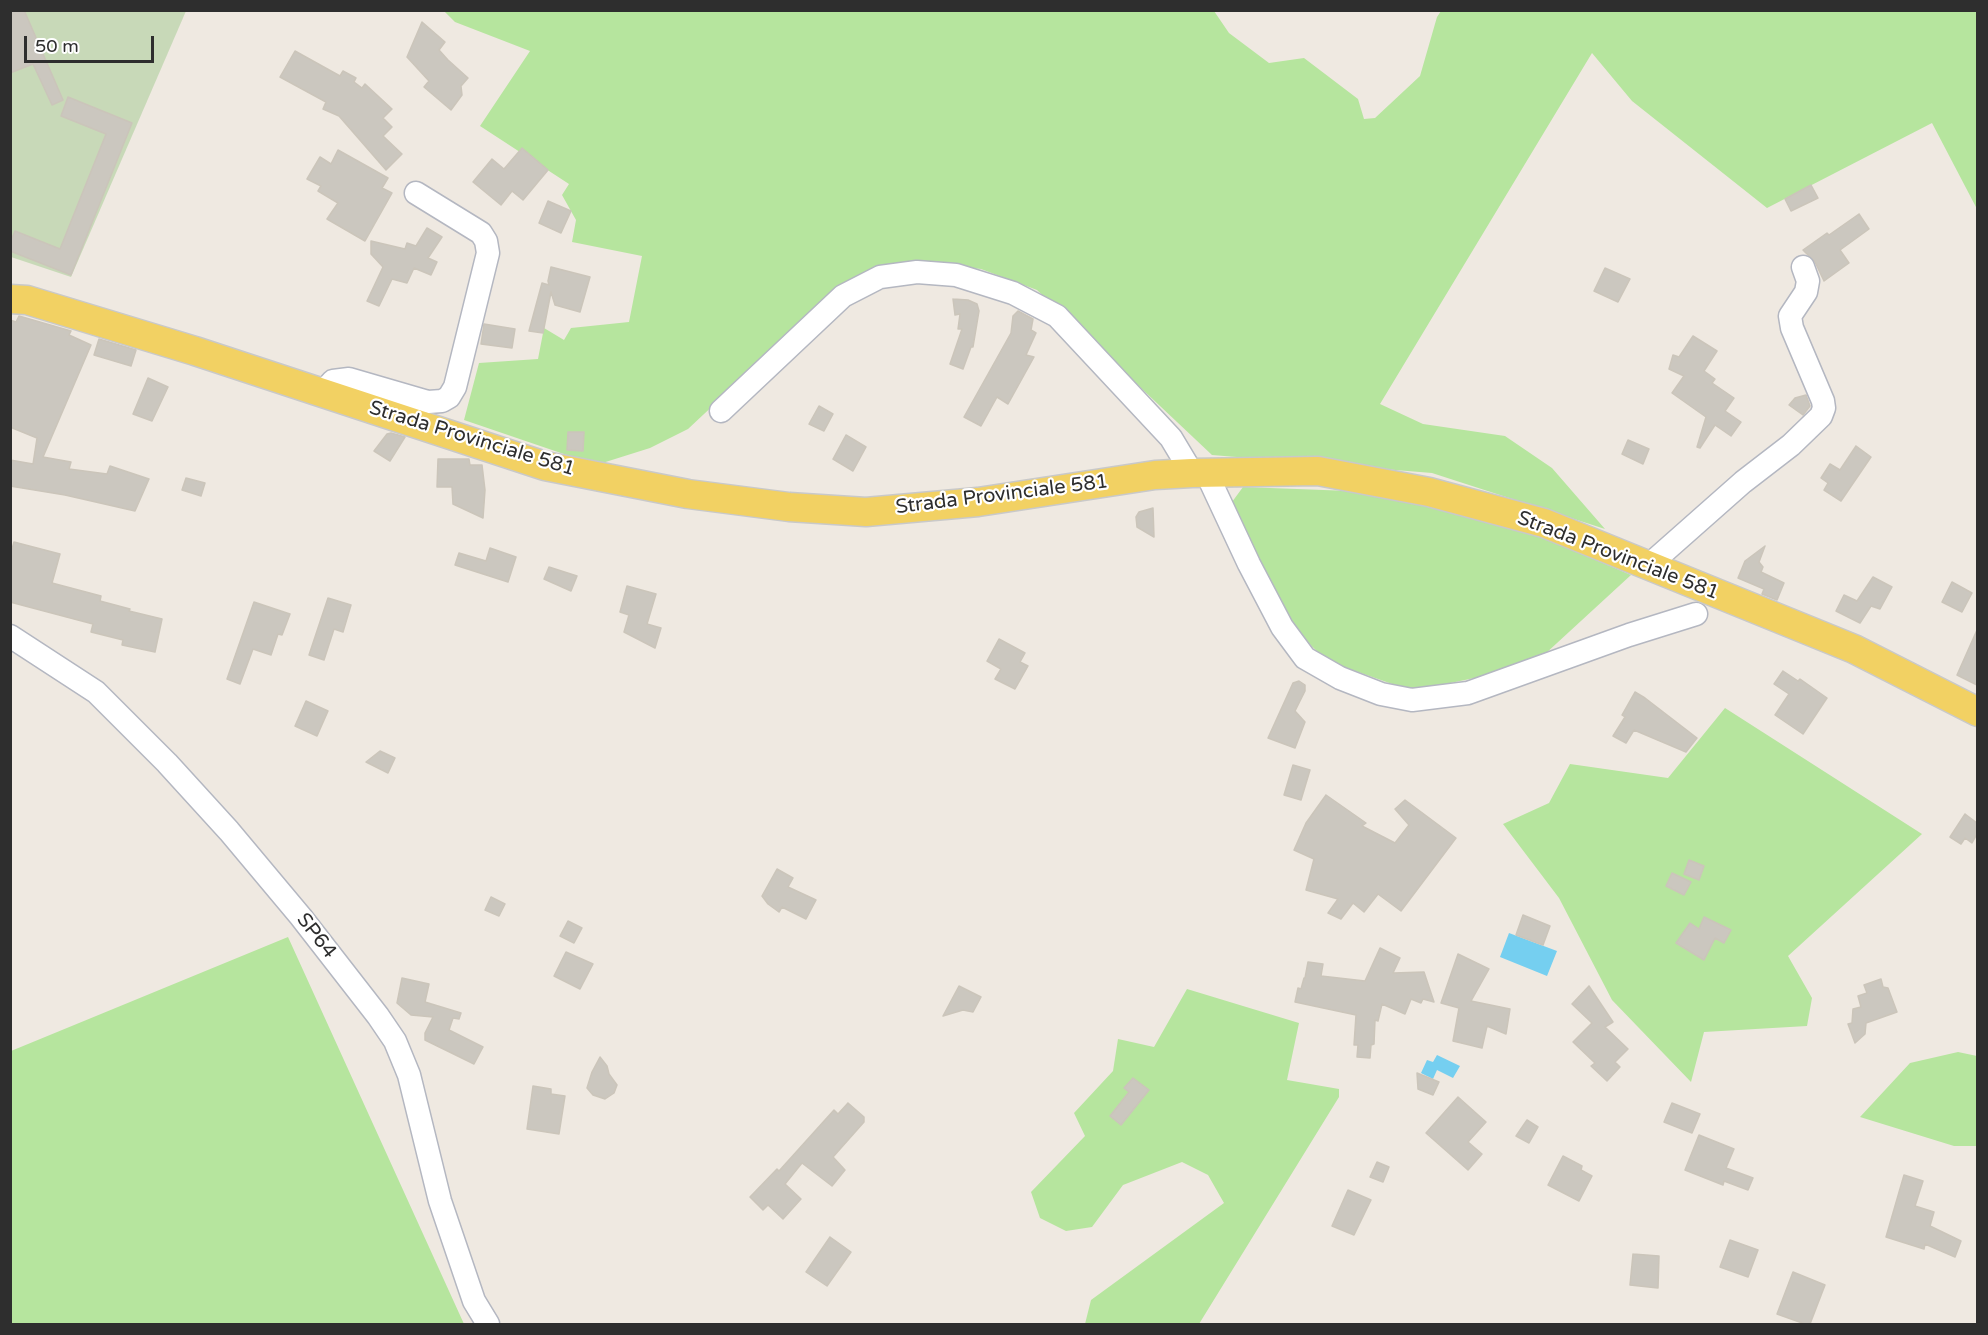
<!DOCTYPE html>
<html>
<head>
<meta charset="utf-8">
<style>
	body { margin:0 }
	#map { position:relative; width:1988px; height:1335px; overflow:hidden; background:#efe9e1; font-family:"Varela Round",sans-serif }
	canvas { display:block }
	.frame { position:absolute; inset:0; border:12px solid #2e2e2e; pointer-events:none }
	.scale { position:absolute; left:24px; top:36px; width:130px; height:27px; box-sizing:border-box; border:3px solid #2e2e2e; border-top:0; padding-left:8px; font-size:18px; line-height:21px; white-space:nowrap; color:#2e2e2e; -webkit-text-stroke:4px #fff; paint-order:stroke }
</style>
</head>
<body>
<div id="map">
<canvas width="1988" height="1335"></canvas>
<div class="frame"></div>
<div class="scale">50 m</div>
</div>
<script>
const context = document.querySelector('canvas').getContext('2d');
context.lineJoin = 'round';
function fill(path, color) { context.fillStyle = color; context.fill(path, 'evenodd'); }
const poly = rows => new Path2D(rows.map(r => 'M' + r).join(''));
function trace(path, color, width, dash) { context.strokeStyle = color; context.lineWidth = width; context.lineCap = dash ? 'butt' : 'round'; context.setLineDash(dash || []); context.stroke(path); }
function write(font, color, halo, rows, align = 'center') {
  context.font = font + ' "Varela Round",sans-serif'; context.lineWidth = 4.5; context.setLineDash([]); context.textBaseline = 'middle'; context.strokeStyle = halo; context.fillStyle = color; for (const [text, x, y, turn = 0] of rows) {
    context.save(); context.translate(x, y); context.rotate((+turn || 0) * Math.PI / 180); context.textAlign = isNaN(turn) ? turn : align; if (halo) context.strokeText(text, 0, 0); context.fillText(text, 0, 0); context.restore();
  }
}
fill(poly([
	[444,11,1214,11,1229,33,1269,63,1304,58,1358,99,1364,119,1375,118,1420,76,1437,17,1441,11,1977,11,1977,209,1932,123,1767,208,1632,101,1592,53,1380,404,1423,424,1505,436,1552,468,1605,529,1432,473,1212,455,1037,290,981,269,909,261,844,283,688,429,650,448,596,465,464,420,479,363,538,359,544,328,564,340,571,328,629,322,642,256,572,242,576,220,562,195,569,184,480,126,530,51,455,22],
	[1243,487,1377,492,1507,522,1631,575,1532,666,1412,691,1327,661,1292,627,1232,502],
	[1725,708,1922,834,1788,956,1812,998,1807,1026,1704,1032,1691,1082,1612,1000,1559,898,1503,824,1549,803,1570,764,1668,778],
	[288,937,464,1324,11,1324,11,1051],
	[1187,989,1299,1023,1287,1080,1339,1089,1339,1097,1199,1324,1085,1324,1091,1300,1224,1203,1208,1175,1182,1162,1123,1185,1092,1227,1066,1231,1040,1218,1031,1192,1085,1136,1074,1113,1113,1071,1118,1039,1154,1047],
	[1958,1052,1977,1056,1977,1146,1954,1146,1860,1117,1910,1063]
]), '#b6e59e');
fill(poly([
	[11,11,186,11,71,277,11,257]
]), '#c8d9b8');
fill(poly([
	[1509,933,1557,951,1547,976,1500,957],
	[1437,1055,1460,1066,1453,1078,1437,1070,1433,1079,1421,1073,1427,1060,1433,1062]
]), '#75cff0');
const building = poly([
	[10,10,24,10,63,100,52,105,33,64,10,73,10,10],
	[422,22,445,42,439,50,448,60,468,78,461,86,462,95,451,110,424,87,429,81,407,57,422,22],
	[295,51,340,76,343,71,356,78,354,82,362,88,365,84,392,109,383,118,392,127,383,136,402,154,386,170,339,116,323,109,326,102,280,77,295,51],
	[68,97,132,123,71,275,10,251,10,243,15,231,60,249,106,134,61,116,68,97],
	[522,148,548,170,523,200,512,191,501,205,473,182,492,159,504,169,522,148],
	[338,150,388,178,382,188,392,193,365,241,327,219,338,203,318,191,321,186,307,179,320,157,331,164,338,150],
	[1811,185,1818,198,1791,211,1785,199,1811,185],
	[548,201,571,211,561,233,539,223,548,201],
	[1859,214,1869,229,1840,250,1849,263,1824,281,1815,262,1803,250,1827,233,1829,235,1859,214],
	[427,228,442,237,428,258,437,262,431,275,414,268,407,283,392,279,379,306,367,301,383,267,371,254,371,241,405,249,407,243,416,246,427,228],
	[551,267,590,277,580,312,555,305,551,292,543,333,529,331,542,283,549,285,548,281,551,267],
	[1605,268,1630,279,1618,302,1594,291,1605,268],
	[953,299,968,300,977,304,979,311,973,347,971,347,963,369,950,364,962,329,958,329,960,314,955,315,953,299],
	[1018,311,1033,319,1031,330,1036,333,1026,355,1034,357,1008,404,997,397,981,426,964,417,1011,333,1013,316,1018,311],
	[19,316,71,331,69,335,91,345,43,457,71,462,69,469,107,474,110,466,149,479,135,511,65,495,10,486,10,460,33,464,37,438,10,427,10,320,16,322,19,316],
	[484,324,515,329,512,348,481,344,484,324],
	[1693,336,1717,351,1704,371,1715,379,1712,383,1734,398,1725,411,1741,422,1731,436,1715,425,1700,448,1697,447,1706,417,1672,393,1684,376,1669,369,1673,355,1679,357,1693,336],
	[99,339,136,350,131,366,94,355,99,339],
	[148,378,168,387,152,421,133,414,148,378],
	[1806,395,1810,406,1803,415,1789,405,1795,398,1806,395],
	[819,406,833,414,824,431,809,424,819,406],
	[568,432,584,432,583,451,567,450,568,432],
	[391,433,405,437,390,461,374,451,387,434,391,433],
	[846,435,866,447,853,471,833,459,846,435],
	[1628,440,1649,449,1643,464,1622,454,1628,440],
	[1856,446,1871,457,1841,501,1824,490,1828,483,1821,478,1830,464,1840,470,1856,446],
	[438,459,469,459,470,465,482,465,485,490,483,518,453,504,452,487,437,487,438,459],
	[186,478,205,483,201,496,182,490,186,478],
	[1153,508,1154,537,1137,527,1136,517,1139,512,1153,508],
	[14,542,60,554,52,583,101,596,100,601,130,609,129,611,162,619,155,652,122,645,123,640,91,632,93,624,10,602,10,556,14,542],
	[1765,546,1759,562,1763,567,1761,572,1784,583,1777,600,1762,594,1764,589,1738,578,1745,561,1765,546],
	[490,548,516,557,508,582,455,565,459,553,486,561,490,548],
	[549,567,577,576,571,591,544,579,549,567],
	[1873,577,1892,587,1880,609,1871,606,1860,623,1836,611,1844,595,1857,601,1873,577],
	[1952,582,1972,593,1962,612,1942,602,1952,582],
	[627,586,656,594,647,624,661,628,655,648,624,632,629,615,620,612,627,586],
	[328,598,351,605,343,632,334,629,324,660,309,655,328,598],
	[254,602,290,614,282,635,278,634,271,655,253,649,240,684,227,679,254,602],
	[1977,630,1977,685,1957,675,1977,630],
	[999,639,1025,653,1020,662,1028,666,1015,689,995,679,1001,669,987,661,999,639],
	[1783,671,1798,681,1800,679,1827,698,1803,734,1775,715,1789,694,1774,684,1783,671],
	[1299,681,1305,685,1305,691,1295,711,1305,722,1295,748,1268,738,1293,683,1299,681],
	[1635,692,1645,698,1697,738,1686,752,1634,730,1626,743,1613,736,1625,717,1622,715,1635,692],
	[306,701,328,711,317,736,295,726,306,701],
	[380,751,395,758,388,773,366,762,380,751],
	[1293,765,1310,770,1301,800,1284,795,1293,765],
	[1326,795,1366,823,1362,826,1395,843,1409,825,1395,809,1405,800,1456,838,1401,911,1378,894,1364,912,1353,903,1341,919,1328,913,1338,899,1306,890,1314,859,1294,850,1306,823,1326,795],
	[1965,814,1977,823,1977,834,1972,843,1965,838,1961,844,1950,837,1965,814],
	[1689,860,1704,866,1699,880,1684,874,1689,860],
	[777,869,793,878,788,887,816,900,806,919,782,907,779,912,768,904,762,896,777,869],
	[1672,873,1691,882,1684,895,1666,886,1672,873],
	[491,897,505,904,499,916,485,910,491,897],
	[1523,915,1550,926,1543,945,1516,935,1523,915],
	[1704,917,1731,930,1724,943,1715,938,1704,960,1676,943,1690,923,1699,929,1704,917],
	[568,921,582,928,574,943,560,936,568,921],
	[1380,948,1400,958,1393,973,1424,972,1434,1002,1423,999,1421,1003,1411,999,1405,1014,1382,1004,1378,1021,1375,1020,1374,1044,1371,1045,1370,1058,1357,1057,1358,1045,1354,1045,1356,1015,1295,1002,1298,988,1301,989,1304,978,1305,978,1308,962,1323,964,1321,976,1365,981,1380,948],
	[566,952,593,964,580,989,554,976,566,952],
	[1458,954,1489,969,1471,1001,1510,1009,1506,1034,1487,1026,1482,1048,1453,1041,1459,1008,1441,1003,1458,954],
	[402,978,429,984,425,1002,461,1013,459,1019,453,1018,449,1030,483,1047,474,1064,425,1040,425,1033,433,1017,411,1015,397,1003,402,978],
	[1881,979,1883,987,1888,988,1897,1012,1866,1023,1865,1034,1855,1043,1848,1024,1852,1023,1853,1009,1861,1007,1858,996,1867,993,1864,985,1881,979],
	[959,986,981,997,973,1012,963,1010,943,1016,959,986],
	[1589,986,1613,1022,1605,1027,1628,1049,1615,1062,1620,1067,1607,1081,1591,1066,1595,1063,1573,1042,1592,1023,1572,1004,1589,986],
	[600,1057,607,1066,609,1074,617,1085,614,1093,605,1099,593,1095,587,1088,592,1072,600,1057],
	[1417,1073,1439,1082,1433,1095,1418,1089,1417,1073],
	[1133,1078,1149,1090,1121,1125,1110,1116,1129,1092,1124,1088,1133,1078],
	[533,1086,551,1089,551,1094,565,1096,559,1134,527,1129,533,1086],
	[1458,1097,1486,1122,1468,1142,1482,1154,1468,1170,1426,1133,1458,1097],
	[848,1103,864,1117,864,1122,833,1157,845,1170,832,1186,802,1163,785,1184,801,1199,783,1219,768,1205,763,1210,750,1197,777,1169,779,1171,834,1110,838,1114,848,1103],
	[1672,1103,1700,1114,1692,1133,1664,1122,1672,1103],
	[1527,1120,1538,1127,1529,1143,1516,1136,1527,1120],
	[1699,1135,1734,1149,1726,1168,1753,1178,1748,1190,1724,1181,1723,1185,1685,1170,1699,1135],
	[1563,1156,1582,1166,1581,1170,1592,1176,1579,1201,1548,1185,1563,1156],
	[1377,1162,1389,1167,1383,1182,1370,1177,1377,1162],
	[1904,1175,1923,1181,1915,1206,1934,1212,1930,1226,1961,1241,1955,1257,1925,1244,1924,1249,1886,1237,1904,1175],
	[1348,1190,1371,1200,1354,1235,1332,1226,1348,1190],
	[830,1237,851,1252,827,1286,806,1272,830,1237],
	[1730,1240,1758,1250,1748,1277,1720,1267,1730,1240],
	[1633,1254,1659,1256,1658,1288,1630,1285,1633,1254],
	[1793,1272,1825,1285,1810,1324,1805,1324,1777,1314,1793,1272]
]);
fill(building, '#cbc7bf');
trace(building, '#cbc5ba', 1.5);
const minor = poly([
	[322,393,333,381,349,379,428,402,442,401,449,397,455,387,488,253,486,241,481,233,416,193],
	[721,411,843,296,880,277,917,272,956,275,1013,293,1057,316,1171,438,1192,473],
	[1206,472,1249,564,1282,627,1305,658,1340,678,1381,694,1412,700,1468,693,1629,635,1696,614],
	[1648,566,1743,482,1791,445,1821,416,1824,408,1823,401,1792,328,1790,316,1806,292,1808,281,1803,267],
	[10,636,96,692,167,763,229,831,301,917,378,1016,395,1041,409,1075,440,1201,474,1301,488,1324]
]);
const major = poly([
	[10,299,27,300,195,351,545,466,688,494,789,507,866,512,978,502,1155,475,1192,473,1318,471,1429,492,1544,523,1854,649,1978,712]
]);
trace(minor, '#b4b7c1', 25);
trace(major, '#c9c9c9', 31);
trace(minor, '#fff', 22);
trace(major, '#f2d163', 28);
write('20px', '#2e2e2e', '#fff', [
	["Strada Provinciale 581",472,439,17],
	["Strada Provinciale 581",1002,495,-7],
	["Strada Provinciale 581",1618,556,21],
	["SP64",316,936,52]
]);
</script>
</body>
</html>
